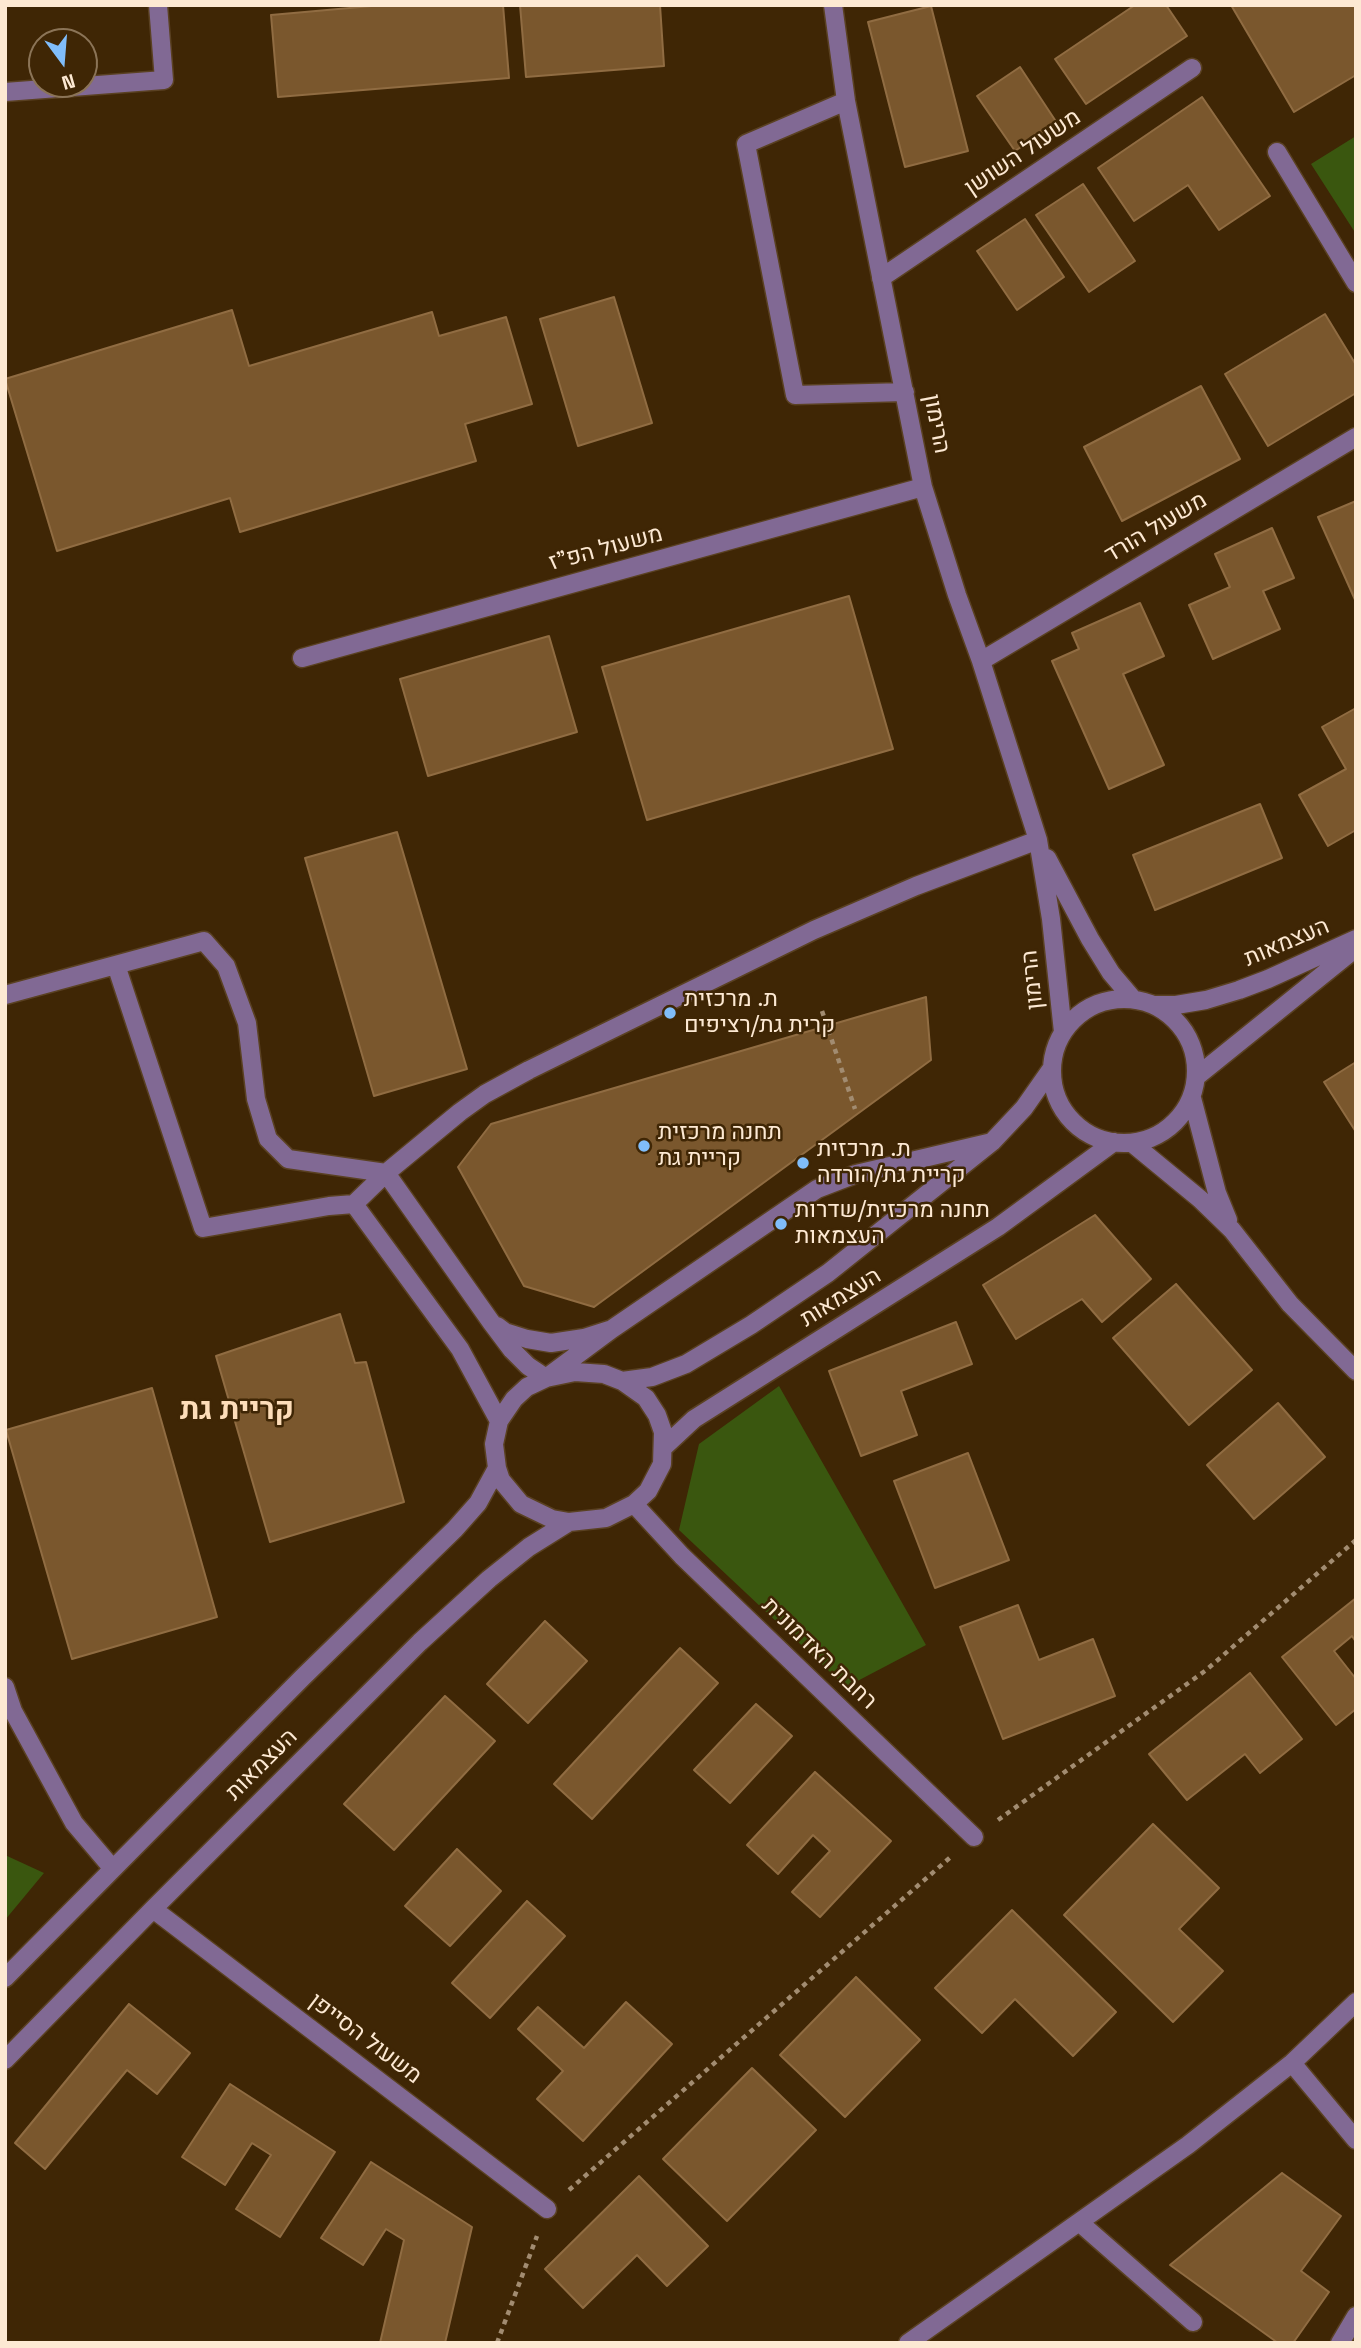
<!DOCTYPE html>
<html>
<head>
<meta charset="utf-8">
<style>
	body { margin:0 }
	#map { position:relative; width:1361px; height:2348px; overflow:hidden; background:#3f2605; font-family:"Space Grotesk",sans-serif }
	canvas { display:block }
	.frame { position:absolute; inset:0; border:7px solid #fde9d3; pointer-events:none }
	.north { position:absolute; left:28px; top:28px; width:70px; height:70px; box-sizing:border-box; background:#3f2605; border:2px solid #8b7457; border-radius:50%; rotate:164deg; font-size:19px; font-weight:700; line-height:28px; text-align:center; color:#fde9d3 }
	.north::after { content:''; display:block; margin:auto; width:24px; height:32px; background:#80bdfa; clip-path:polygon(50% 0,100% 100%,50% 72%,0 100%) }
</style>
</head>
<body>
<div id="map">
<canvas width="1361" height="2348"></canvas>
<div class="frame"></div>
<div class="north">N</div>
</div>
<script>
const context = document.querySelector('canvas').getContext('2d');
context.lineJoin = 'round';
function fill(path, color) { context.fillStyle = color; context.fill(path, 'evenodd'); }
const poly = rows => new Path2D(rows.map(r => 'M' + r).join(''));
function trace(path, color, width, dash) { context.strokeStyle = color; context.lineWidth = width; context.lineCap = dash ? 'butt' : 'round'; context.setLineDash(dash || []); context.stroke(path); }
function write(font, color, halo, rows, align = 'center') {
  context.font = font + ' "Space Grotesk",Heebo,sans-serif'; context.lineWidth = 5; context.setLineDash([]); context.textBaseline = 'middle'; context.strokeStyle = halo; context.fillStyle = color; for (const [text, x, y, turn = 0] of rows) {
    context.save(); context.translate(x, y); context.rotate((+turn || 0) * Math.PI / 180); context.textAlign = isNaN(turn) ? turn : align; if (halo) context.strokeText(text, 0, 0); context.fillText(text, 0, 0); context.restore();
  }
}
fill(poly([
	[1356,136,1356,234,1311,164],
	[779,1386,926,1645,846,1687,679,1530,699,1444],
	[5,1855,44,1873,5,1920]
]), '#3a570f');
const building = poly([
	[383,5,503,5,509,78,278,97,271,15,383,5],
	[520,5,660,5,664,66,526,77,520,5],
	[1135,5,1166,5,1187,36,1086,104,1055,59,1135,5],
	[1231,5,1356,5,1356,75,1294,112,1231,5],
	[931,6,968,151,905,167,868,22,931,6],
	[1020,67,1057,123,1015,151,977,96,1020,67],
	[1202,97,1270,196,1219,230,1188,185,1134,221,1098,168,1202,97],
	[1083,184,1135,261,1089,292,1036,215,1083,184],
	[1025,219,1064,277,1017,310,977,251,1025,219],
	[614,297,652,423,578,446,540,319,614,297],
	[232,310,249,366,432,312,439,336,506,317,532,404,465,424,476,461,240,532,230,498,57,551,5,379,232,310],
	[1325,314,1356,365,1356,393,1268,446,1225,374,1325,314],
	[1201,386,1240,459,1122,521,1084,447,1201,386],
	[1356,501,1356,602,1318,517,1356,501],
	[1272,528,1294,578,1263,591,1280,629,1213,659,1189,605,1230,587,1215,554,1272,528],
	[849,596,893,749,647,820,602,667,849,596],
	[1140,603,1164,656,1123,674,1164,765,1109,789,1052,661,1079,649,1072,633,1140,603],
	[549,636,577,732,428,776,400,679,549,636],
	[1356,708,1356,830,1328,846,1299,795,1346,769,1322,727,1356,708],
	[1260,804,1282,858,1155,910,1133,855,1260,804],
	[397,832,467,1069,374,1096,305,858,397,832],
	[926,997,931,1060,594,1307,524,1286,458,1167,491,1124,926,997],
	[1356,1062,1356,1132,1324,1082,1356,1062],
	[1095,1215,1151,1279,1102,1322,1082,1299,1016,1339,983,1285,1095,1215],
	[1176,1284,1252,1370,1189,1425,1113,1338,1176,1284],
	[340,1314,355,1363,366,1362,404,1502,270,1542,216,1356,340,1314],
	[956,1322,972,1364,901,1391,917,1435,861,1456,829,1371,956,1322],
	[152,1388,217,1617,72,1659,6,1430,152,1388],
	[1278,1403,1325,1457,1254,1519,1207,1465,1278,1403],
	[968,1453,1009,1560,935,1588,894,1481,968,1453],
	[1356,1598,1356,1642,1352,1636,1334,1651,1356,1679,1356,1709,1336,1725,1282,1657,1356,1598],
	[1018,1605,1039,1660,1093,1639,1115,1696,1003,1739,960,1627,1018,1605],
	[545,1621,587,1661,528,1723,487,1684,545,1621],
	[680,1648,718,1683,592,1819,554,1784,680,1648],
	[1250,1673,1302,1739,1260,1773,1245,1754,1187,1800,1149,1754,1250,1673],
	[445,1696,495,1741,394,1850,344,1804,445,1696],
	[756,1704,792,1736,730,1803,694,1770,756,1704],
	[815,1772,891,1841,820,1917,792,1892,830,1851,813,1835,778,1874,747,1845,815,1772],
	[1153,1824,1219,1888,1179,1929,1223,1971,1173,2022,1064,1915,1153,1824],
	[457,1849,501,1891,450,1946,405,1906,457,1849],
	[527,1901,565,1936,490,2018,452,1983,527,1901],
	[1012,1910,1116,2012,1073,2056,1015,1999,982,2033,935,1988,1012,1910],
	[856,1977,920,2040,845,2117,780,2055,856,1977],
	[626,2002,672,2044,583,2141,537,2099,563,2071,518,2029,538,2007,584,2048,626,2002],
	[129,2004,190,2053,157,2094,127,2070,45,2169,15,2143,129,2004],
	[752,2068,816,2130,727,2221,663,2159,752,2068],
	[230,2084,335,2152,280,2237,236,2209,271,2155,252,2143,225,2185,182,2157,230,2084],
	[371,2162,472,2227,445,2343,380,2343,404,2240,386,2229,363,2265,321,2238,371,2162],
	[1282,2173,1341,2216,1301,2271,1329,2292,1293,2343,1278,2343,1170,2265,1282,2173],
	[639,2176,708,2246,667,2286,637,2255,583,2308,545,2269,639,2176]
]);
fill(building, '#7a572d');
trace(building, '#906c42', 2);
const minor = poly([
	[833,5,846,101,923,487,957,595,981,661,1038,840,1051,919,1063,1032],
	[5,92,164,80,158,5],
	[846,101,746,144,795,395,905,392],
	[1277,152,1356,283],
	[881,278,1192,68],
	[302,658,923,487],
	[981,661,1356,437],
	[1047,858,1090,939,1111,973,1133,999],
	[116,965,203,1228,329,1206,354,1204,460,1349,499,1421],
	[5,995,204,941,226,966,247,1023,256,1099,268,1139,288,1159,386,1173,491,1322,512,1350,528,1366,546,1378,575,1372,604,1374,622,1381,646,1398,657,1415,663,1432,662,1464,648,1491,634,1504,606,1518,569,1522,552,1519,521,1504,501,1480,497,1468,494,1444,499,1421,514,1399,527,1387,546,1378,612,1329],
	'1052 1071a72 72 0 1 1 144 0a72 72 0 1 1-144 0Z',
	[1155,1005,1176,1005,1206,1000,1239,990,1268,979,1356,939],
	[1196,1077,1356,948],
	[1192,1098,1217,1193,1228,1220],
	[1132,1143,1200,1199,1232,1230,1290,1304,1356,1371],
	[354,1204,386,1173,460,1112,485,1094,529,1070,814,930,916,886,1038,840],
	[497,1326,505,1332,527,1339,551,1343,584,1338,612,1329,817,1189,856,1174,992,1142],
	[622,1381,652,1377,686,1364,751,1325,828,1273,992,1142,1024,1108,1052,1068],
	[664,1447,694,1419,998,1227,1114,1142],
	[634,1504,682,1556,974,1837],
	[5,1687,13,1711,74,1823,113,1869],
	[153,1909,547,2209],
	[5,1978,303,1677,455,1529,478,1503,497,1468],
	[5,2060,153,1909,420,1642,489,1579,529,1547,569,1522],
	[1292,2063,1356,2140],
	[1079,2222,1193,2322],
	[908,2343,1188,2145,1292,2063,1356,2002],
	[1340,2343,1356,2316]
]);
trace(minor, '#5a4122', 21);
trace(poly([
	[822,1011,855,1109],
	[998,1820,1205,1671,1356,1540],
	[569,2190,953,1855],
	[497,2343,537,2236]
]), '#a28c71', 4.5, [5, 5]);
trace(minor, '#816994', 18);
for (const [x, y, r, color] of [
	[670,1013,7,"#80bdfa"],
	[644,1146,7,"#80bdfa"],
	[803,1163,7,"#80bdfa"],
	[781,1224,7,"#80bdfa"]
]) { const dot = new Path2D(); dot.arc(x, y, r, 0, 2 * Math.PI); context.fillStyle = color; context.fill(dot); trace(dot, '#3f2605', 2.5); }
write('23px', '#fde9d3', '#3f2605', [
	["משעול השושן",1023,153,-34],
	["הרימון",936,424,79],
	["משעול הורד",1156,528,-31],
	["משעול הפ\"ז",606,549,-15],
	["העצמאות",1287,943,-23],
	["הרימון",1033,980,-96],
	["העצמאות",841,1298,-32],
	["רחבת האדמונית",819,1654,44],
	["העצמאות",262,1765,-45],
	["משעול הסייפן",365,2039,37]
]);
write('23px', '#fde9d3', '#3f2605', [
	["ת. מרכזית",684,1000],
	["קרית גת/רציפים",684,1026],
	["תחנה מרכזית",658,1133],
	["קריית גת",658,1159],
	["ת. מרכזית",817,1150],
	["קריית גת/הורדה",817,1176],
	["תחנה מרכזית/שדרות",795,1211],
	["העצמאות",795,1237]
], 'left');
write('bold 30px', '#fdddb9', '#3f2605', [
	["קריית גת",237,1411]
]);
</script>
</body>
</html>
